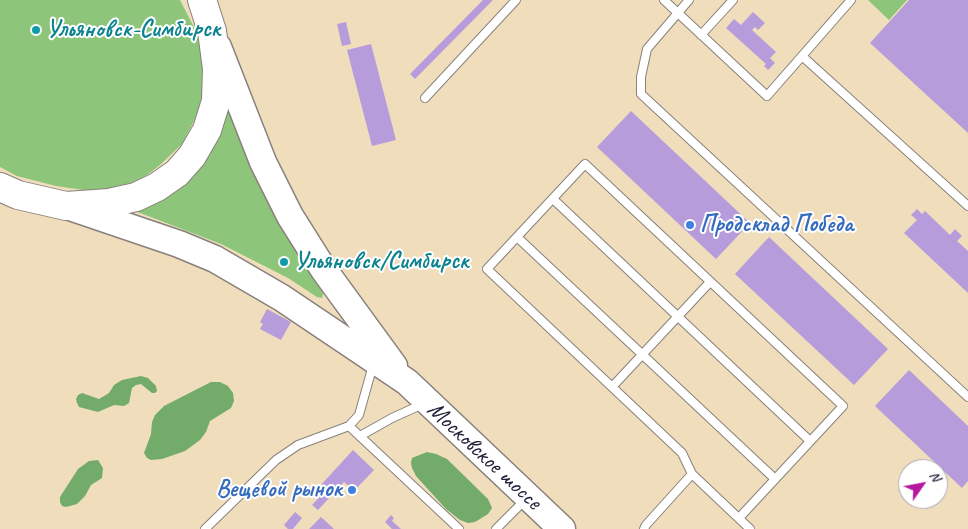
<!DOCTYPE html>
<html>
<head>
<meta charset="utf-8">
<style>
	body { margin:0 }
	#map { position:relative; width:968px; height:529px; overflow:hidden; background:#efddbc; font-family:Caveat,sans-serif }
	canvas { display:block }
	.north { position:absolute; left:898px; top:459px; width:50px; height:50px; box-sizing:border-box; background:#fff; border:1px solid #a7a7b1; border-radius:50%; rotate:57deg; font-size:14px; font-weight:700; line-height:20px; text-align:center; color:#22223b }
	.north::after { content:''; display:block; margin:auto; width:18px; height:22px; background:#b5179e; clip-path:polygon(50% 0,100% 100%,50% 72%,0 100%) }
</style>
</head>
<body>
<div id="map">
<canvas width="968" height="529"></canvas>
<div class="north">N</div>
</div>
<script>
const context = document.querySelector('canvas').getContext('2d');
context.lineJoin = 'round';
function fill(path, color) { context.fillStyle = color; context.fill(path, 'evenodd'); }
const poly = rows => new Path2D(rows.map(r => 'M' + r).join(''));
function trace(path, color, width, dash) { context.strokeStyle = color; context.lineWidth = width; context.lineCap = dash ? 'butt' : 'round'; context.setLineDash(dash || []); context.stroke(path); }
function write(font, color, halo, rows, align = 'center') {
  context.font = font + ' Caveat,sans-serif'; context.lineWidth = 4; context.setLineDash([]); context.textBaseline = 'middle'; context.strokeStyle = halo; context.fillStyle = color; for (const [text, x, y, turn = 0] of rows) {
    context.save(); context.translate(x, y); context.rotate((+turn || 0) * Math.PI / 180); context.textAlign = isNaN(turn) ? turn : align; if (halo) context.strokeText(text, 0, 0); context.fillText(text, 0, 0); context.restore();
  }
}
fill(poly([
	[0,0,180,0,198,35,204,60,204,91,195,119,182,144,160,165,147,175,134,182,105,189,90,191,56,186,17,176,0,167],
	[868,0,907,0,889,20],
	[229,105,319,284,323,294,322,298,317,297,288,278,221,244,135,211]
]), '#8dc67a');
fill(poly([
	[141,376,148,378,156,386,157,391,155,393,152,393,141,384,136,385,132,388,129,403,124,406,114,405,98,412,79,407,77,403,76,399,78,395,82,393,99,399,109,393,114,385,122,380],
	[211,382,220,382,228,386,233,393,234,401,231,408,210,421,206,432,200,440,185,451,162,459,151,460,147,458,144,453,151,434,152,422,155,415,164,406],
	[427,452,436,454,447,459,488,499,492,508,488,514,475,522,468,523,460,520,446,509,416,476,412,468,411,463,412,458],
	[98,460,103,468,102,478,91,485,85,496,77,504,66,507,62,506,60,502,60,497,78,469,89,461]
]), '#72ab6a');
fill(poly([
	[483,0,493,0,415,79,410,74],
	[909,0,968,0,968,133,870,43],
	[753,12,765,23,758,30,755,27,752,30,776,52,770,58,775,63,768,70,764,66,766,64,726,28,734,19,741,25],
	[346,22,351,44,342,46,337,24],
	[371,44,396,140,372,146,347,50],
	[631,111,750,223,716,259,597,147],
	[917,209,922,214,925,211,950,235,955,229,962,236,957,241,968,251,968,293,904,233,917,220,911,215],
	[769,237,888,349,854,385,735,274],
	[267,309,291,322,281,340,260,329,263,324,260,322],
	[909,370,968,426,968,481,962,488,875,406],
	[353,450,374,470,354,491,344,482,331,496,320,486],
	[324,492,330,497,318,510,312,505],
	[295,512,302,518,293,529,288,529,284,525],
	[391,515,394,518,392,521,401,529,392,529,385,522],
	[321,517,334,529,309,529]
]), '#b79cdc');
const lane = poly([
	[664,0,767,96,851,0],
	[689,0,647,49,641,77,641,94,968,397],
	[701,35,733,0],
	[802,56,968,206],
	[425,98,516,0],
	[553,199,810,441],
	[517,237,775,479],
	[612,387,710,282],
	[349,426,459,529],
	[360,436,392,418,423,404],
	[692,474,750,529],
	[205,529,276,460,298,445,349,426,359,415,373,365],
	[496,529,525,500],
	[644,529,646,525,692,474,682,453,487,269,585,164,843,406,739,518]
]);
const primary = poly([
	[218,47,263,162,290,216,324,270,394,366],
	[67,206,179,244,215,259,282,298,407,382,562,529]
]);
const highway = poly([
	[0,187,18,195,66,206,109,203,136,197,157,187,177,173,192,156,207,130,216,101,217,69,212,31,202,0]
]);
trace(lane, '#88807c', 10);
trace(primary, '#88807c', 29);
trace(highway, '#88807c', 30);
trace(lane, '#fff', 8);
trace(primary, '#fff', 26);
trace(highway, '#fff', 28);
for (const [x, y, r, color] of [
	[36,30,5,"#0f9aa8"],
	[690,225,5,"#3f7fe0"],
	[284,262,5,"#0f9aa8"],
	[352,490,5,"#3f7fe0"]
]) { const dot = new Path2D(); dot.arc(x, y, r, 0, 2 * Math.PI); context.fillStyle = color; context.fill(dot); trace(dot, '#fff', 2); }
write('bold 24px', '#0d838f', '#fff', [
	["Ульяновск-Симбирск",46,30],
	["Ульяновск/Симбирск",294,262]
], 'left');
write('bold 24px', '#366cbe', '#fff', [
	["Продсклад Победа",700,225],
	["Вещевой рынок",342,490,"right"]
], 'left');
write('24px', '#22223b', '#fff', [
	["Московское шоссе",484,456,43]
]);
</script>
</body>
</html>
